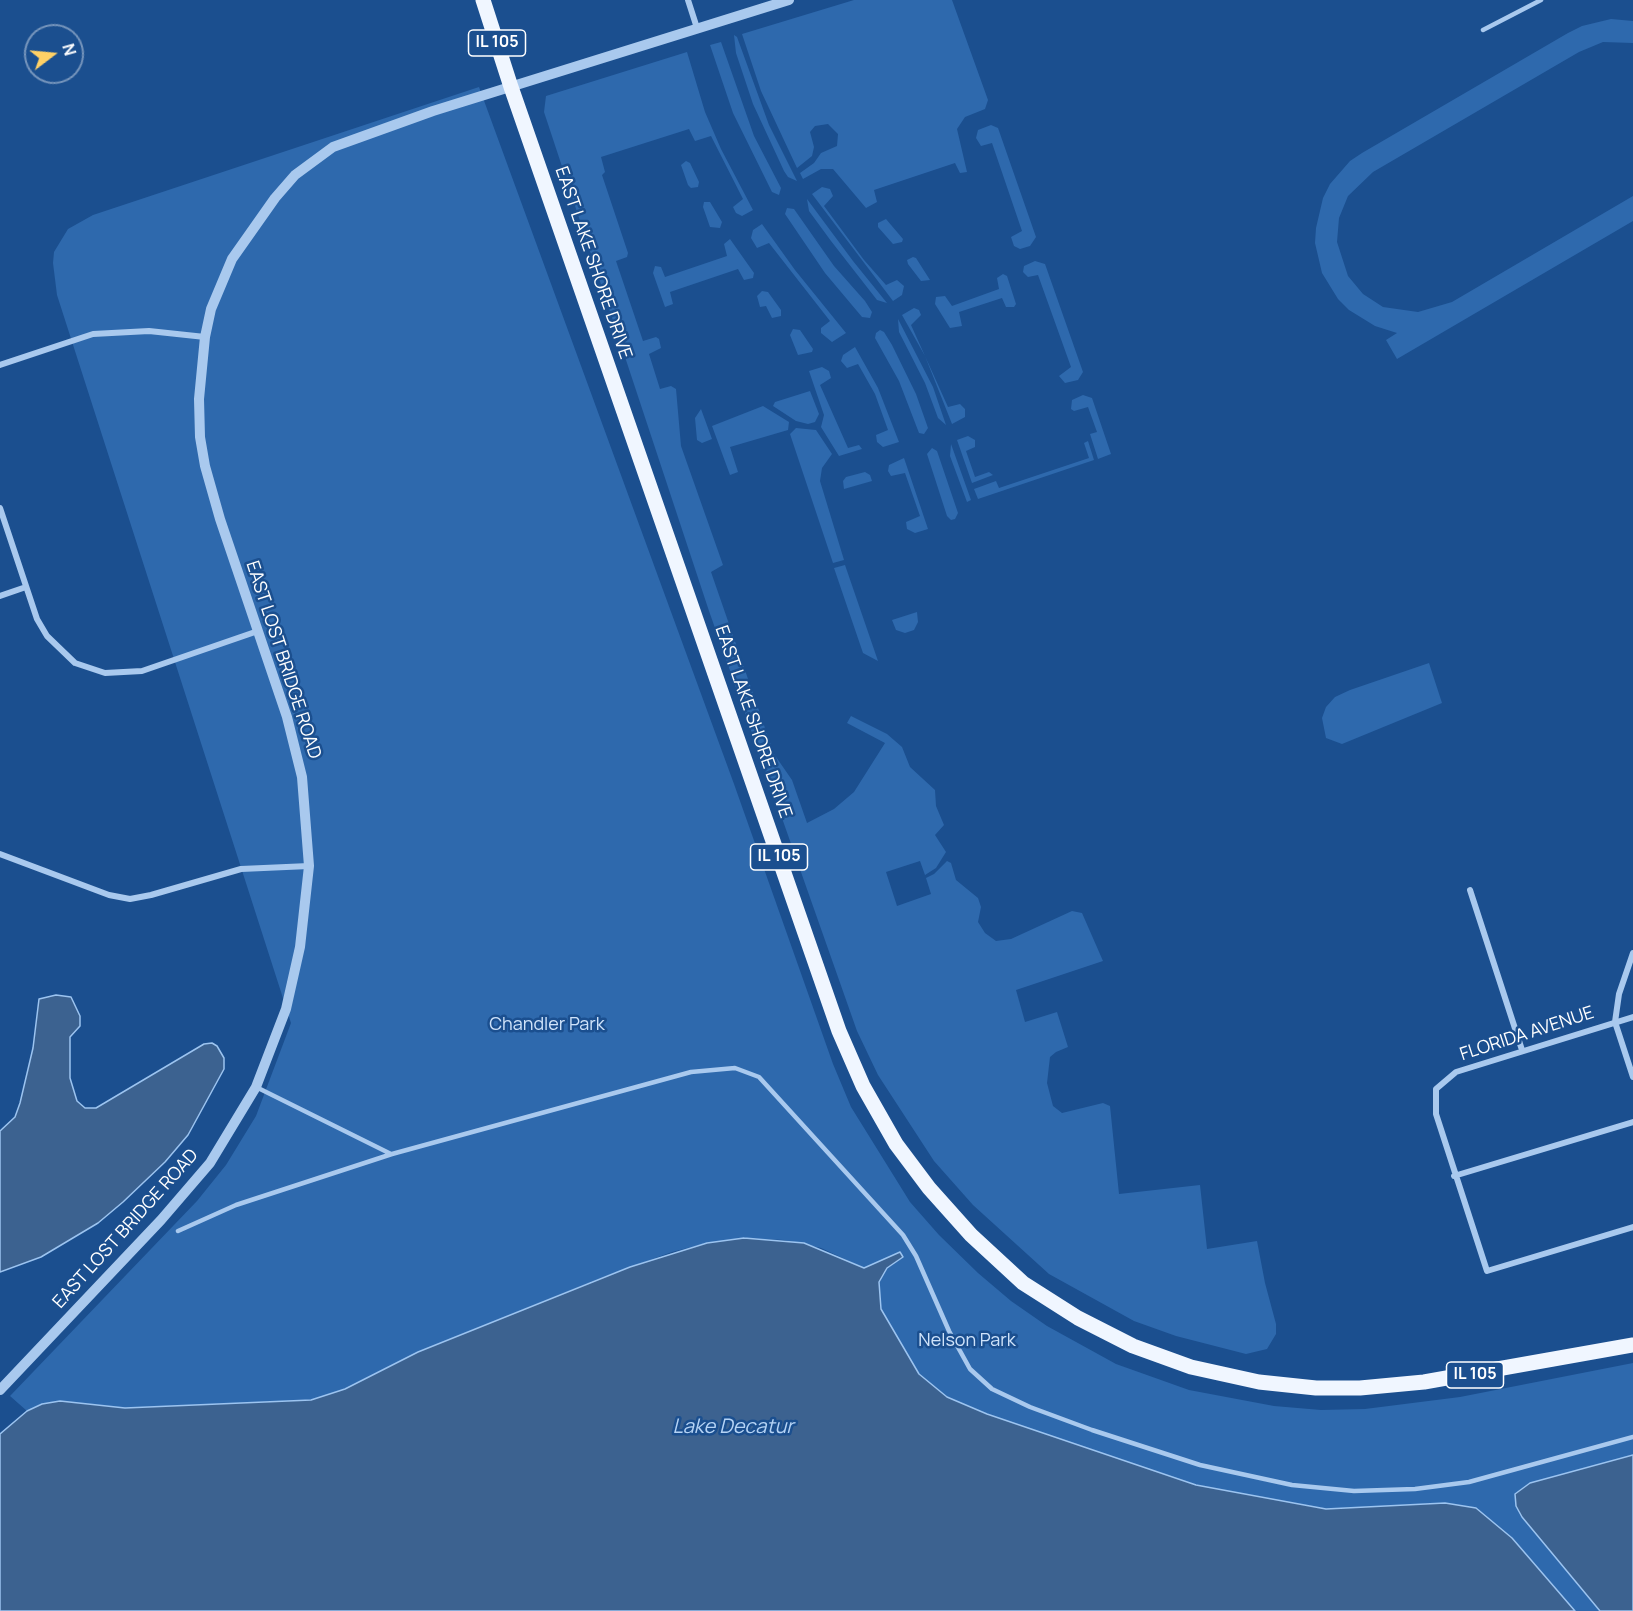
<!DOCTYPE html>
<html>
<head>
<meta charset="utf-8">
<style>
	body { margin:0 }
	#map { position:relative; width:1633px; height:1611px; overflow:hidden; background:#1b4f8f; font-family:Manrope,sans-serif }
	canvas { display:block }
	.north { position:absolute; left:24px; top:24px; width:60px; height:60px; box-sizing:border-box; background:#1b4f8f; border:2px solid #7695bc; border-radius:50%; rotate:74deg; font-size:16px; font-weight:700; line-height:24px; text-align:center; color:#fff }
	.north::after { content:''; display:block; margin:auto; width:21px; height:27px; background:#ffd166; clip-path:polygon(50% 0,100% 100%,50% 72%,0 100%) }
</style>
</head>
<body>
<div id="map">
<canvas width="1633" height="1611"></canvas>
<div class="north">N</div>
</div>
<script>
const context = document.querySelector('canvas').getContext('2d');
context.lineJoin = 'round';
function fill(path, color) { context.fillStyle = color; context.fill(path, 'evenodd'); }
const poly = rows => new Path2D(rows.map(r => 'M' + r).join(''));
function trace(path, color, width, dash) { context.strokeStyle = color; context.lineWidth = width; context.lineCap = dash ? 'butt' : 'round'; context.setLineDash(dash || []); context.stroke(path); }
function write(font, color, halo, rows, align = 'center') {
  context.font = font + ' Manrope,sans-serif'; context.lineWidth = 5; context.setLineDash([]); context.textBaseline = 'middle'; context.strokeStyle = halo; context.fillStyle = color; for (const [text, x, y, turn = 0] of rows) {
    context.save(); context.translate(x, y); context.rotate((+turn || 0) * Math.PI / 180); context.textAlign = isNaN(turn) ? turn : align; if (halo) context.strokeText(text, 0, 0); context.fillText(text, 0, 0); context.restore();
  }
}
fill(poly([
	[854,0,952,0,988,100,985,109,965,117,957,129,967,172,960,173,955,163,874,190,877,202,866,208,833,169,821,169,803,179,800,173,814,163,821,153,837,146,838,134,828,124,815,126,810,132,814,147,812,156,797,168,761,91,742,34],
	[1611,19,1633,21,1633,43,1603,42,1579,52,1373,172,1348,196,1339,218,1337,242,1348,276,1363,294,1383,307,1418,312,1452,302,1633,196,1633,221,1397,359,1386,340,1397,333,1375,326,1349,310,1338,299,1322,273,1315,243,1316,228,1323,198,1330,184,1350,161,1362,153,1568,33,1582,26],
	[734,35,737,37,769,125,797,181,788,177,784,171,753,104,736,53],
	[721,42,754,136,781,188,779,195,772,192,733,113,710,45],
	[687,52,705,112,721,149,753,210,742,216,736,213,733,207,743,199,711,136,695,141,689,129,601,157,605,172,602,175,628,253,627,257,616,261,643,341,656,337,659,339,661,348,649,354,660,389,671,386,676,389,681,446,723,565,711,572,774,754,792,780,807,823,834,809,854,792,885,743,847,723,851,716,887,734,902,747,910,767,935,790,936,806,944,825,935,835,946,852,936,868,925,875,920,861,886,872,897,906,931,894,926,878,934,874,947,861,951,863,956,880,978,898,981,907,978,922,985,933,996,941,1011,939,1072,911,1082,913,1103,961,1016,990,1025,1022,1057,1012,1068,1047,1056,1052,1050,1057,1047,1083,1053,1106,1062,1113,1103,1103,1110,1106,1119,1194,1200,1185,1207,1249,1257,1241,1265,1283,1276,1324,1276,1334,1267,1349,1246,1354,1176,1336,1134,1321,1049,1274,973,1205,934,1161,878,1075,857,1031,709,611,544,112,546,96],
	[479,87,734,784,833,1064,851,1107,910,1202,939,1235,978,1273,1011,1301,1047,1326,1116,1364,1189,1390,1274,1406,1321,1410,1365,1409,1460,1397,1633,1363,1633,1455,1530,1483,1515,1494,1541,1540,1600,1611,1575,1611,1512,1538,1476,1508,1445,1503,1326,1509,1196,1485,987,1414,947,1397,919,1374,881,1309,879,1282,887,1268,903,1257,900,1252,864,1268,821,1248,784,1240,744,1238,707,1243,672,1252,603,1277,418,1352,345,1389,311,1400,125,1408,60,1401,42,1404,27,1411,10,1396,197,1201,226,1165,256,1116,291,1023,57,295,53,263,54,252,68,229,93,215],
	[991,125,998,128,1036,237,1030,246,1020,249,1014,246,1011,237,1022,231,992,143,981,146,976,138,978,130],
	[686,161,690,163,699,182,698,187,691,188,688,185,681,165],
	[822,187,830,189,833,196,824,206,864,260,886,285,897,280,904,286,902,295,893,301,812,194],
	[807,199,853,261,887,303,877,300,831,241,809,211],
	[704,202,710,202,722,222,720,228,710,227,703,207],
	[787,208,794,209,834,266,865,301,872,312,870,318,862,317,825,273,785,214],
	[886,219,903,239,902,242,893,244,878,227,878,223],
	[762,224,795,270,846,333,832,342,821,333,821,328,830,321,769,243,757,248,751,238,753,230],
	[730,239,754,273,753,278,744,280,738,269,670,292,673,304,665,307,653,273,655,266,661,267,665,277,727,256,724,244],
	[913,257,916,258,930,280,921,281,908,264,907,260],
	[1035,261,1045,264,1083,372,1078,380,1065,383,1059,376,1071,367,1038,275,1028,277,1023,272,1024,266],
	[1003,274,1007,276,1016,304,1014,307,1006,307,1002,298,959,312,962,326,950,328,935,304,936,297,945,296,952,306,999,289,997,278],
	[762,291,768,292,781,310,781,316,772,318,766,306,760,307,757,296],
	[914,308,919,310,921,315,911,325,948,407,960,404,965,409,965,417,952,424,925,356,902,315],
	[898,319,933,387,946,425,938,418,925,383,899,332],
	[793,329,800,330,813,349,812,352,798,355,790,335],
	[880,330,884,332,892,345,916,394,928,428,924,434,919,433,899,381,875,338,876,333],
	[855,347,878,388,899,442,883,447,877,442,876,435,888,430,875,394,858,364,847,368,841,361,843,355],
	[822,367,829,371,831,378,820,385,848,448,859,445,862,449,839,456,821,427,824,415,809,371],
	[810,391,819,414,815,422,808,424,796,421,773,406,775,402],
	[1083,395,1092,398,1111,454,1098,459,1090,434,1097,432,1088,407,1074,411,1071,409,1072,400],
	[763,406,789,422,788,430,730,447,738,472,730,475,712,426],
	[701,409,712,439,702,443,697,440,695,418],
	[796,428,816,430,832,454,822,468,820,481,844,560,833,563,790,434],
	[968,436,975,440,975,447,966,451,975,477,989,472,993,475,972,483,957,440],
	[1088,441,1094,460,978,499,974,489,996,481,999,488,1089,458,1084,443],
	[951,444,971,500,967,502,950,456],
	[932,448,937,451,958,513,955,519,951,520,947,516,927,454],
	[904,458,928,529,915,533,907,529,906,522,920,516,905,473,891,476,888,471,889,465],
	[865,472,870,475,872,481,844,489,843,481,846,477],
	[845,565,878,661,863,653,834,568],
	[917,612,918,622,914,630,905,633,896,630,892,620],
	[1429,663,1442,703,1342,744,1326,738,1322,718,1326,707,1335,697,1350,690]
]), '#2e69ad');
const water = poly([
	[56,995,71,997,80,1016,80,1026,70,1037,70,1078,77,1101,85,1108,96,1108,204,1044,212,1043,217,1046,224,1058,224,1069,188,1135,165,1162,123,1202,98,1223,41,1257,0,1272,0,1131,15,1117,20,1103,33,1048,39,999,56,995],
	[744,1238,804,1243,864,1268,900,1252,903,1257,887,1268,879,1282,881,1309,919,1374,947,1397,987,1414,1196,1485,1326,1509,1445,1503,1476,1508,1512,1538,1575,1611,0,1611,0,1434,27,1411,42,1404,60,1401,125,1408,311,1400,345,1389,418,1352,630,1267,707,1243,744,1238],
	[1633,1455,1633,1611,1600,1611,1522,1517,1516,1506,1515,1494,1530,1483,1633,1455]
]);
fill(water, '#3c6290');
trace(water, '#9cc4f0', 1.5);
trace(poly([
	[1483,30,1541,0],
	[256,1087,391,1154],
	[178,1231,236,1205,392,1154,691,1072,735,1068,759,1077,903,1235,916,1256,949,1331,970,1369,992,1389,1030,1407,1092,1430,1200,1465,1292,1485,1354,1491,1415,1489,1469,1482,1633,1437]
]), '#a9c9ee', 4.5);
trace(poly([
	[688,0,697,28],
	[0,365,93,334,149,331,205,337],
	[0,508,37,619,47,636,75,663,105,673,142,671,258,631],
	[0,596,26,587],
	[0,854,109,895,130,899,151,895,241,869,309,866],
	[1470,890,1522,1050],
	[1633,953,1619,994,1615,1022,1633,1077],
	[1633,1017,1456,1072,1436,1089,1436,1114,1487,1271,1633,1227],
	[1454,1176,1633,1122]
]), '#a9c9ee', 6);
trace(poly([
	[0,1390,161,1220,210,1163,256,1087,286,1009,300,947,309,866,302,777,287,717,220,519,205,466,200,437,199,399,205,337,211,309,232,259,275,198,295,175,333,147,433,111,789,0]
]), '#a9c9ee', 10);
trace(poly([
	[483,0,511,87,839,1031,863,1086,896,1144,929,1188,971,1235,1023,1283,1078,1318,1133,1346,1191,1367,1259,1382,1316,1388,1360,1388,1424,1382,1633,1345]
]), '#f0f6ff', 15);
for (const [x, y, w] of [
	[497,43,57],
	[779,857,57],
	[1475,1375,57]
]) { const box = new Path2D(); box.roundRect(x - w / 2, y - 13, w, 26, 4.5); context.fillStyle = '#1b4f8f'; context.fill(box); trace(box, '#fff', 1.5); }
write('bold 16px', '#fff', null, [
	["IL 105",497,43],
	["IL 105",779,857],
	["IL 105",1475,1375]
]);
write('18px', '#fff', '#1b4f8f', [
	["EAST LAKE SHORE DRIVE",593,263,71],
	["EAST LOST BRIDGE ROAD",283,660,72],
	["EAST LAKE SHORE DRIVE",753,722,71],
	["FLORIDA AVENUE",1527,1034,-18],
	["EAST LOST BRIDGE ROAD",126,1229,-48]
]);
write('18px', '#cfe3fa', '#1b4f8f', [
	["Chandler Park",547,1025],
	["Nelson Park",967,1341]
]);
write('italic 20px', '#b5d3f5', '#1b4f8f', [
	["Lake Decatur",733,1427]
]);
</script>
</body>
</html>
